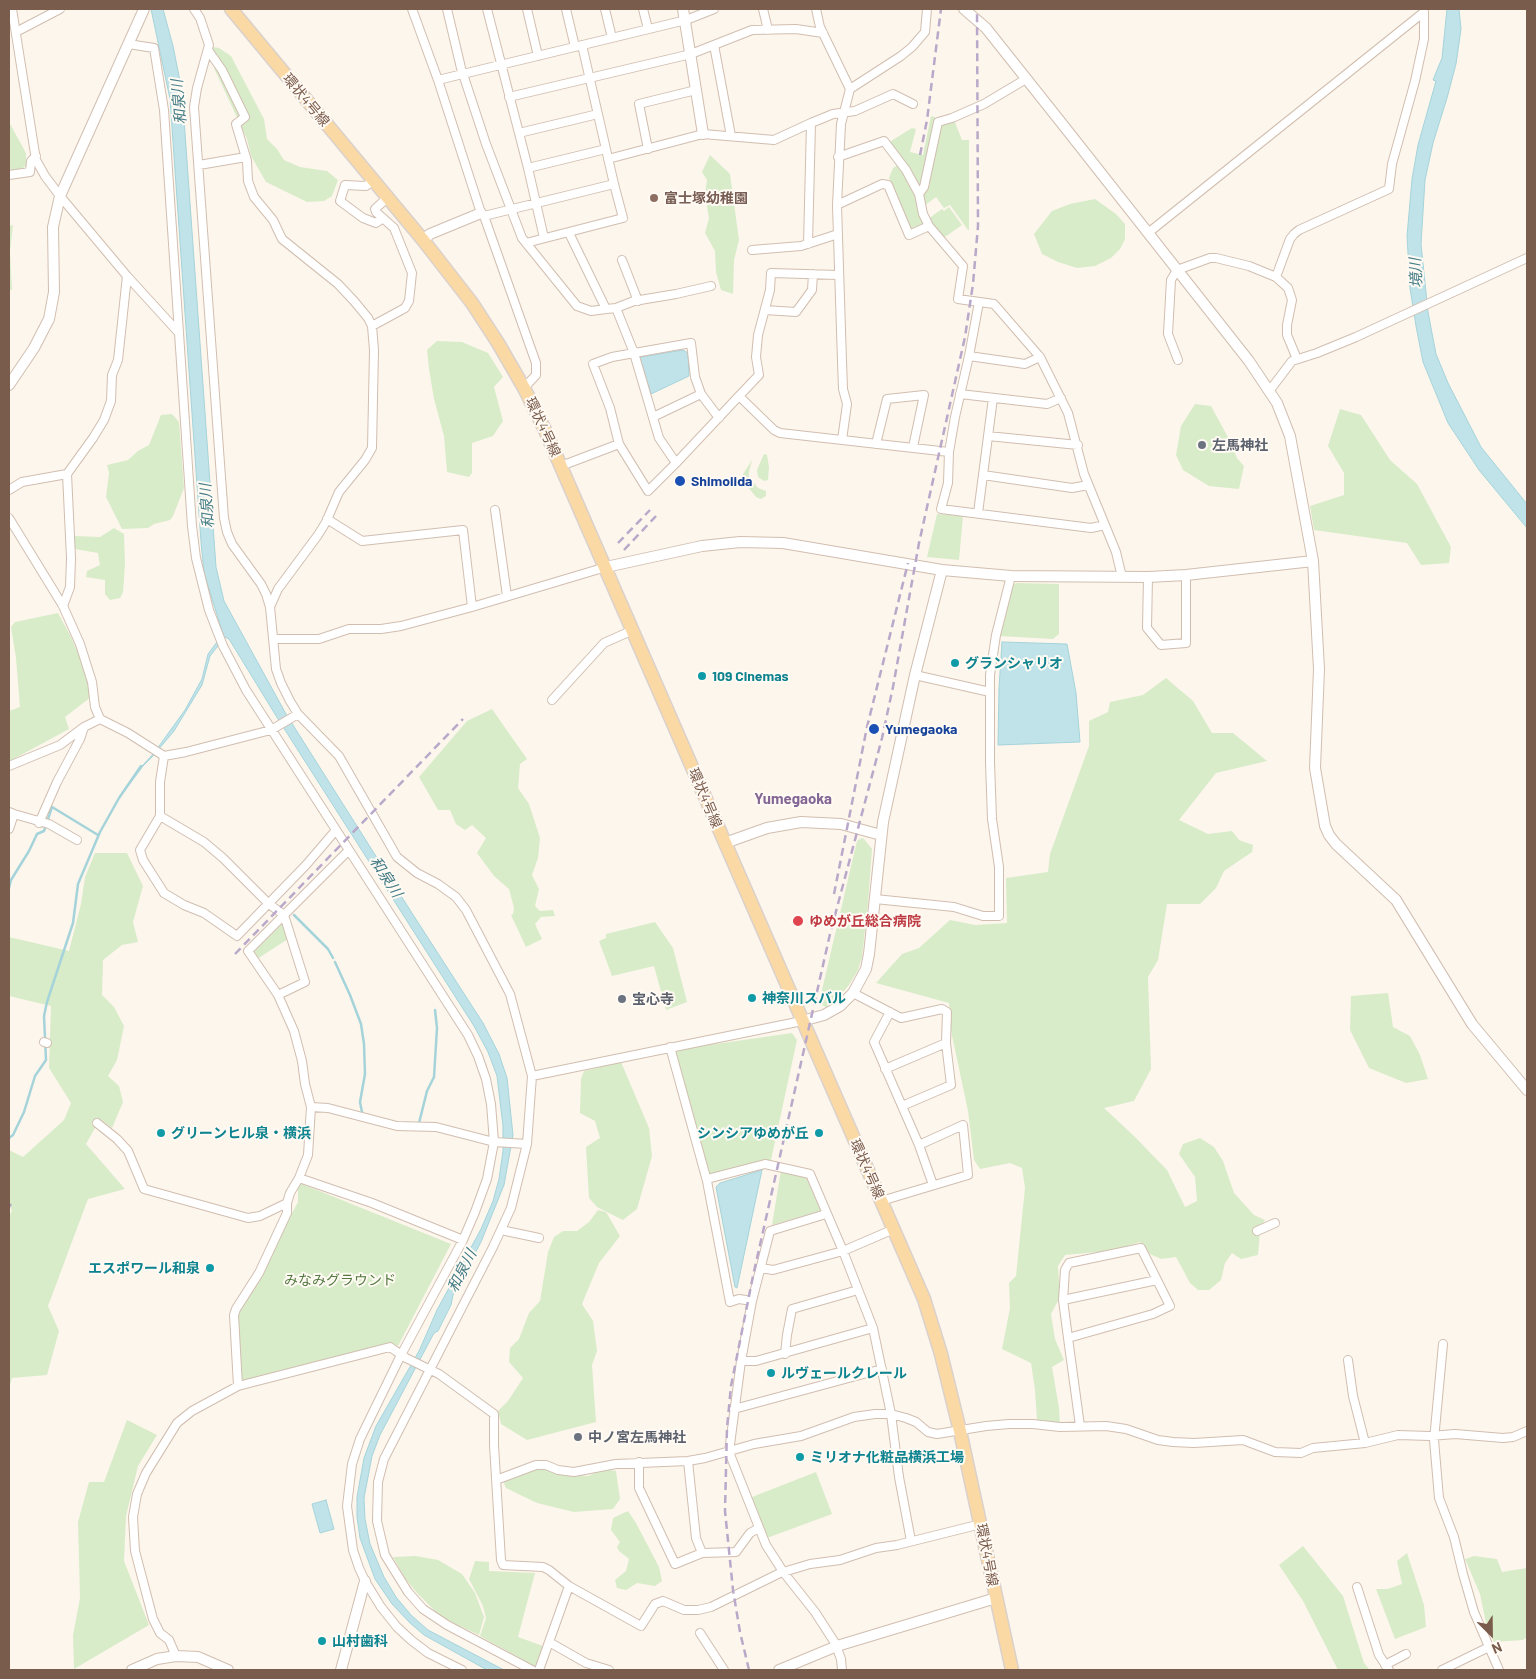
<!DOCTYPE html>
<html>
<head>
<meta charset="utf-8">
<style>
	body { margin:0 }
	#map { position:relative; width:1536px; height:1679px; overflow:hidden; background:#fdf6ec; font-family:Barlow,sans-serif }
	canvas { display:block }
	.frame { position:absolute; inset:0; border:10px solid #7a5c4d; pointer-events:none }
	.north { position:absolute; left:1466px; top:1609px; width:50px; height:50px; -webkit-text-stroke:4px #fffaf3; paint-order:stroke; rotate:157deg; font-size:14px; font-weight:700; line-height:20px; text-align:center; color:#7a5c4d }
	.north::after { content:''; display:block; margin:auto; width:18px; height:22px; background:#7a5c4d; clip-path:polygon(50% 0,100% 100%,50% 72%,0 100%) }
</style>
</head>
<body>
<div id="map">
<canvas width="1536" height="1679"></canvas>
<div class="frame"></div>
<div class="north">N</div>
</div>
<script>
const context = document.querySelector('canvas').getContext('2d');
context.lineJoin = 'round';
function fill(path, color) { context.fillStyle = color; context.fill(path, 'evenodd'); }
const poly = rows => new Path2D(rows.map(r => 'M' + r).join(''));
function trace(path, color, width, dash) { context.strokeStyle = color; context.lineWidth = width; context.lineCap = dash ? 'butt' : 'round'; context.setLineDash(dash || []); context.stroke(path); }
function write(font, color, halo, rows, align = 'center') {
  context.font = font + ' Barlow,"Noto Sans JP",sans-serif'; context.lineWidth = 4; context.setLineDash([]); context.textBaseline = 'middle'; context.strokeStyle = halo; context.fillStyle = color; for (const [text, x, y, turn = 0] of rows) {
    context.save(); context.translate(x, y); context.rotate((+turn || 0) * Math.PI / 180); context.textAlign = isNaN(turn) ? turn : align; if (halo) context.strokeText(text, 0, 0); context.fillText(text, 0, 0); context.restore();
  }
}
fill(poly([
	[213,47,219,48,231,56,264,119,267,139,277,149,284,160,300,167,327,171,338,180,332,196,324,201,307,202,266,182,251,156,247,139,214,68],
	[931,116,935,117,929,156,922,183,917,184,890,145,891,141,912,128,916,129,910,152,923,155],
	[954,120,962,140,969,140,969,230,968,230,950,205,944,208,936,197,924,206,923,197,928,186,941,124],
	[9,122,26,153,26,166,21,169,9,170],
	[710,155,730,174,739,240,734,260,733,294,721,290,716,272,715,251,705,233,709,218,705,195,707,180,702,172],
	[898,165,903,170,918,199,925,223,924,226,910,231,889,178,893,168],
	[1095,199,1116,214,1125,224,1125,239,1120,249,1111,258,1095,266,1077,268,1058,262,1042,254,1034,234,1052,211,1070,204],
	[949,207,962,225,942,239,928,219,942,209,944,211],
	[13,225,10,251,12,290,9,290,9,226],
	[437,341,462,342,488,353,503,377,494,387,503,421,493,436,472,443,472,473,469,477,447,472,444,436,434,399,429,369,427,350],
	[1195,404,1211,406,1229,439,1237,458,1244,466,1239,489,1209,486,1183,470,1176,455,1181,426],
	[1340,409,1361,415,1390,460,1417,484,1451,547,1449,563,1421,565,1407,543,1314,530,1310,506,1344,495,1344,473,1328,446],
	[172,414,179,422,184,488,173,516,170,520,154,524,148,528,122,529,106,497,109,473,107,465,128,460,138,451,149,445,161,415],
	[764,454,767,455,769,467,768,480,764,481,758,477,757,470],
	[752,460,749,472,749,477,758,488,766,491,766,496,761,499,756,497,743,481,743,474],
	[937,514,963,516,959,560,927,557],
	[114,528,124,534,125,564,123,592,120,598,110,600,105,594,105,580,86,577,87,571,100,565,98,553,75,549,74,536,100,537],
	[1016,583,1059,584,1059,634,1053,639,999,636,1011,587],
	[58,613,70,635,88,674,91,697,65,717,69,729,10,761,9,760,9,711,20,707,16,658,11,627,15,622],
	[1166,678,1193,701,1212,733,1233,733,1267,761,1216,773,1179,820,1208,834,1232,831,1239,840,1253,845,1252,852,1224,871,1216,888,1200,904,1167,904,1158,960,1148,977,1151,1069,1134,1101,1104,1108,1134,1136,1167,1170,1185,1207,1197,1201,1195,1177,1179,1154,1183,1144,1200,1138,1214,1147,1223,1161,1234,1193,1254,1215,1265,1220,1260,1231,1258,1255,1241,1259,1232,1253,1225,1263,1221,1280,1209,1290,1198,1290,1190,1283,1176,1257,1161,1259,1150,1254,1140,1242,1110,1251,1065,1255,1058,1266,1060,1297,1051,1314,1055,1339,1064,1360,1052,1367,1059,1408,1060,1423,1037,1420,1035,1390,1031,1363,1002,1349,1010,1308,1009,1283,1016,1276,1025,1188,1022,1168,1010,1163,980,1169,974,1160,968,1111,950,1026,949,1003,876,983,902,954,919,948,950,920,975,925,1007,923,1006,878,1048,872,1050,854,1089,746,1089,721,1108,712,1110,702,1143,695],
	[492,709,527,759,520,764,518,788,529,804,540,838,538,858,532,875,539,889,535,906,540,911,553,910,555,916,541,917,535,924,542,939,526,947,511,915,513,914,514,908,509,889,494,876,477,853,486,838,472,825,465,830,456,824,450,810,438,810,419,777,467,721],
	[862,838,864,839,872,849,868,903,862,957,858,970,849,985,838,998,826,1007,822,1005,824,995,821,994,857,841],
	[95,853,127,853,143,886,133,922,138,942,122,945,103,960,102,995,114,1007,124,1026,117,1060,108,1076,119,1086,123,1102,112,1128,100,1119,86,1144,125,1189,88,1199,48,1306,59,1331,47,1375,12,1378,9,1388,9,1216,12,1211,9,1203,9,1150,23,1157,64,1120,71,1103,49,1068,51,1006,9,996,9,937,69,951,81,904,85,877],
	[655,922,673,948,687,1002,666,1010,654,966,612,976,599,941,606,938,606,934],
	[282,924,286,925,288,939,257,959,253,953],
	[1388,993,1393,1027,1410,1036,1420,1055,1428,1079,1406,1083,1369,1068,1350,1030,1351,996],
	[792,1033,797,1040,771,1160,709,1175,674,1050],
	[621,1062,649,1128,652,1156,637,1209,623,1220,597,1207,589,1198,586,1147,600,1138,595,1121,580,1113,581,1079,584,1071],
	[781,1170,806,1177,821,1211,772,1225],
	[302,1184,451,1244,398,1346,393,1344,244,1383,240,1382,237,1314,298,1202,298,1186],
	[598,1210,606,1212,620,1236,599,1263,582,1304,593,1321,597,1351,592,1365,596,1422,527,1440,501,1424,498,1411,508,1401,523,1378,509,1362,510,1348,519,1339,529,1313,540,1301,548,1252,554,1237,563,1231,577,1231,589,1222],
	[127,1420,157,1435,138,1466,126,1516,124,1561,149,1625,74,1669,73,1635,80,1598,78,1522,89,1482,104,1482],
	[546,1467,565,1474,588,1476,604,1469,616,1471,620,1499,613,1509,574,1512,537,1503,506,1488,503,1481,530,1469],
	[816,1472,832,1514,767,1538,752,1497],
	[628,1511,636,1523,659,1567,662,1581,655,1586,637,1583,626,1590,617,1588,615,1580,626,1571,629,1559,619,1551,617,1547,620,1542,611,1530,613,1518],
	[1303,1546,1343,1596,1364,1663,1370,1670,1338,1670,1303,1601,1279,1565],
	[1407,1553,1424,1605,1426,1627,1395,1639,1376,1589,1388,1589,1402,1584,1397,1561],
	[416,1556,438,1560,462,1574,475,1593,484,1617,479,1635,449,1621,436,1612,417,1593,405,1578,393,1557],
	[1474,1556,1497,1559,1502,1572,1527,1568,1527,1637,1523,1640,1494,1642,1487,1628,1480,1594,1465,1559],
	[475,1561,489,1562,489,1571,535,1573,518,1637,543,1646,536,1667,480,1636,486,1618,483,1606,469,1579]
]), '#d8ecc9');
const water = poly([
	[151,9,163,9,173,46,182,91,216,567,224,601,286,714,410,910,483,1023,499,1054,507,1078,513,1135,504,1185,481,1242,453,1295,451,1305,438,1331,434,1333,380,1435,372,1456,364,1498,365,1519,370,1544,384,1577,396,1597,411,1615,428,1630,504,1670,487,1670,424,1635,410,1623,392,1604,375,1579,360,1538,357,1517,357,1497,364,1458,376,1426,419,1351,437,1310,481,1229,493,1201,499,1179,503,1151,503,1126,497,1076,488,1052,474,1026,278,719,229,639,225,637,210,656,202,685,174,731,153,756,143,766,123,793,142,766,154,753,185,710,202,679,208,654,223,634,204,573,201,542,170,99,151,9],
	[1447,9,1459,9,1461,29,1456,64,1447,98,1433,143,1425,180,1421,244,1428,312,1436,354,1448,383,1481,447,1527,504,1527,528,1479,470,1448,423,1423,362,1416,326,1410,288,1407,236,1412,179,1418,145,1436,81,1433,80,1442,58,1447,9],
	[683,350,688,353,689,376,651,394,640,359,641,357,683,350],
	[1002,642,1067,644,1076,693,1080,742,998,745,999,688,1002,642],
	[762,1170,737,1288,735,1287,716,1187,720,1183,762,1170],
	[326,1500,334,1529,320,1533,312,1504,326,1500]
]);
fill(water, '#bfe3e8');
trace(water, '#a5d3da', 1);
trace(poly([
	[9,888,11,880,29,851,37,834,44,831,52,807,98,835],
	[294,915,328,949,333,958],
	[335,962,350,995,361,1024,364,1044,365,1074,360,1102,362,1112],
	[419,1123,427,1091,434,1077,437,1028,435,1010],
	[9,1138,13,1135,24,1112,35,1076,46,1060,44,1016,47,1002,73,923,78,884,100,832,119,798,141,766]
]), '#a5d3da', 2.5);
const minor = poly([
	[194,9,200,18,209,45,197,88,194,107,224,518,227,532,232,544,261,584,266,594,270,607,276,669,281,683,290,701,298,714,339,756,397,857,417,873,438,884,456,897,466,910,510,994,532,1076,527,1144,511,1208,493,1247,384,1459,378,1482,377,1521,385,1555,408,1592,423,1609,447,1625,532,1670],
	[412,9,438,80,481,213,484,216,536,363,536,375,524,388],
	[447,9,461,68,486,144,522,238,577,306,591,311,606,309,616,308,634,301,676,294,711,286],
	[487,9,528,168,544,238],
	[527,9,538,56],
	[566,9,575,47],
	[605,9,612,38],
	[643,9,648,29],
	[763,9,768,30],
	[816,9,820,27,850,89,841,124,837,205,842,361,843,389,847,404,842,440],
	[16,32,60,9],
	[128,44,154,48,164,110,192,526,196,558,209,610,223,646,246,690,468,1035,478,1056,486,1079,491,1104,494,1142,487,1179,475,1212,463,1240,401,1355,360,1439,352,1464,347,1506,353,1550,359,1568,365,1581,381,1607,397,1627,411,1640,428,1653,462,1670],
	[714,45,731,136],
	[208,50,222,70,245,117,236,124,247,161,248,181,254,197,273,220,282,239,338,284,354,301,368,318,372,326,374,350,372,448,365,460,339,492,326,522,318,535,278,589,270,607],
	[438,80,686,20,714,9],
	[850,89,901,56,912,47,925,32,927,9],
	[509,97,691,54,752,30,796,29,823,33],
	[519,133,598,114],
	[648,149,639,104,696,90],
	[838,157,884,141,906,170,919,194,923,214,929,226,963,266,958,299,994,304,1040,357,1068,413,1084,474,1116,552,1122,577],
	[608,159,703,134,774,140,811,123,833,114,855,111,893,94,913,104],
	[199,165,246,157],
	[528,168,606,149],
	[9,175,30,172,31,161,36,156],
	[373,180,366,186,345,185,340,201,363,218,376,223,383,218],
	[919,194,924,187,938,122,952,118,984,104,1026,79],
	[837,205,882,184,888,185,909,235,929,226],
	[484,216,614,184,582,45],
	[569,233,606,309],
	[1148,233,1424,12,1424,39,1415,81,1392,164,1389,189,1299,230,1294,234,1290,239,1276,277],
	[526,243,623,218,614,184],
	[808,244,811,123],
	[752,250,801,246,838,234],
	[622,260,638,301],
	[127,276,179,333],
	[979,302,969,356,955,417,949,452,948,483,941,509,1091,528,1105,525],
	[616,308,634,353,659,438,676,463],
	[765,310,796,312,812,290,813,274],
	[372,326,405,308,409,301,412,273,394,228,376,212,375,209,387,198],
	[969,356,1025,364,1040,357],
	[1178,360,1168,334,1171,280,1177,270,1210,258,1216,258,1249,266,1276,277,1288,288,1292,300,1287,325,1287,335,1297,359],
	[1270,390,1292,361,1317,353,1356,337,1527,258],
	[960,394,1047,404,1061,398],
	[739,396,774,430,780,433,949,452],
	[653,417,701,394],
	[719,418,701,394,695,377,691,343,612,357,593,364,610,408,619,444,648,491,676,463,739,396,759,375,756,357,758,335,770,290,771,273,838,275],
	[988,436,1078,445],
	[876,444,887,399,924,395,913,447],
	[561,466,619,444],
	[983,475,1072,488,1088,485],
	[9,490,22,482,67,474,93,438,104,420,111,401,112,375,118,360,127,276,60,196,45,176,36,160,12,9],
	[495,510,507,596],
	[978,513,993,398],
	[9,518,63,606,80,644,92,682,95,707,100,719,128,733,164,756,160,782,160,816,140,850,143,860,164,893,184,905,204,913,237,936,306,865,336,830],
	[327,519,362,541,463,530,472,607],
	[1148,577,1147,628,1161,645,1186,643,1186,575],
	[63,606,70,587,71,558,67,474],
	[273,639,319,639,349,629,381,629,401,626,472,607,606,567],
	[915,675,990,692],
	[552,700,604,643,633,630],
	[164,756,186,752,271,730,298,714],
	[9,766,60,745,84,727,100,719],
	[9,812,14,814,9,829],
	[14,814,49,824,77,840],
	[160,816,204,842,223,858,269,904,284,915,305,982,278,995],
	[39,823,57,782,80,739,84,727],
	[875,899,954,907,983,916,999,916,999,867,992,819,990,762,990,675,996,635,1011,576],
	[853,993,901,1018,942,1009,947,1012,946,1043,951,1085,902,1106],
	[890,1012,874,1042,919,1145,933,1185],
	[44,1042,47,1043],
	[670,1047,707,1181,730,1302,739,1299,752,1301],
	[885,1069,946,1043],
	[532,1076,802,1021],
	[311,1107,328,1108,397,1126,436,1127,494,1142,527,1144],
	[97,1123,117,1139,128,1151,144,1189,248,1218,260,1216,287,1203],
	[299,1178,372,1203,463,1240],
	[707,1179,765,1164,810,1174,843,1251,873,1328,891,1414,899,1477,911,1541],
	[881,1201,968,1175,963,1125,919,1145],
	[826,1214,770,1231,752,1301,741,1361,729,1452,766,1545,784,1573,815,1612,835,1643,841,1659,842,1670],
	[501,1230,539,1238],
	[1257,1231,1275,1223],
	[761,1268,773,1270,843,1251,894,1229],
	[1063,1300,1157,1280],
	[1068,1338,1063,1300,1065,1270,1069,1263,1141,1248,1170,1306,1153,1314,1068,1338,1080,1426],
	[1443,1344,1434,1440,1439,1498,1454,1537,1463,1574,1474,1612,1499,1670],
	[785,1354,787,1335,792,1309,858,1290],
	[1348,1360,1353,1396,1365,1443],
	[741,1361,756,1361,873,1328],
	[238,1386,234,1315,236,1309,259,1273,287,1213,287,1203,290,1193,299,1178,308,1155,311,1107,305,1084,302,1061,294,1031,278,995,248,951,349,850],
	[734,1409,882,1369],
	[639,1462,639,1488,675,1564,702,1553,696,1538,688,1461],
	[496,1480,536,1465,546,1465,558,1470,574,1472,616,1464,688,1461,705,1458,754,1444,801,1436,854,1417,875,1414,891,1414,906,1418,916,1422,928,1432,937,1434,986,1426,1009,1424,1033,1424,1060,1427,1106,1426,1126,1429,1158,1440,1173,1442,1194,1443,1243,1440,1275,1452,1301,1453,1313,1448,1365,1443,1398,1435,1430,1436,1455,1434,1503,1438,1513,1437,1527,1431],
	[702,1553,736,1552,750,1533,759,1528],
	[569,1586,641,1626,655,1604,663,1601,684,1610,698,1610,711,1607,780,1573,810,1564,840,1560,876,1548,897,1545,981,1524],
	[1357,1587,1379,1655,1389,1670],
	[700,1633,724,1670],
	[549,1642,586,1663,609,1670],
	[176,1656,169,1640,160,1633,153,1619,135,1551,133,1517,137,1494,146,1473,177,1423,192,1411,238,1386,390,1347,406,1358,439,1374,494,1414,494,1445,501,1560,503,1565,543,1567,549,1570,569,1586,539,1670],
	[1385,1665,1406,1654],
	[1442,1670,1489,1647]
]);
const tertiary = poly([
	[683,9,703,134],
	[964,9,986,28,1067,130,1249,361,1277,403,1290,436,1313,561,1319,669,1315,768,1325,826,1329,835,1336,844,1396,900,1472,1024,1527,1090],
	[423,240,430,234,481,213],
	[9,385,34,348,49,319,54,292,53,227,60,196,144,9],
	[606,567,702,546,740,542,783,543,942,570,1011,576,1148,577,1186,575,1313,561],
	[725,843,767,828,801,822,841,824,881,835],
	[802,1021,824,1015,840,1006,853,993,866,969,869,954,883,822,915,675,942,570],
	[132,1670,157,1659,176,1656,198,1657,228,1670],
	[341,1670,365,1581],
	[779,1670,837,1646,996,1598]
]);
const primary = poly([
	[231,9,423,240,472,303,498,343,524,388,545,430,924,1299,941,1354,960,1431,1012,1670]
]);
trace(minor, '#d1beb0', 10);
trace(tertiary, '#d1beb0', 12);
trace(primary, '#dad1cd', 15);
trace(minor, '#fff', 8);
trace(tertiary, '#fff', 10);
trace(primary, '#fbd9a5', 12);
trace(poly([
	[920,155,927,120,941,9],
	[618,543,650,510],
	[624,550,656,516],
	[834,894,867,727,908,563],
	[235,954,463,719],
	[9,1207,11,1204],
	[749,1670,740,1632,733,1590,725,1511,727,1428,731,1386,753,1276,830,934,882,738,893,687,919,543,965,337,973,284,978,226,977,9]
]), '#b9a8c9', 2.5, [8, 5]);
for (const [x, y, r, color] of [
	[654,198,5,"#8d6e63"],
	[1202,445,5,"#6b7280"],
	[680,481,6,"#1a4fb4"],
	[955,663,5,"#0f9aa8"],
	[702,676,5,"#0f9aa8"],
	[874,729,6,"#1a4fb4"],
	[798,921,6,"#e0444e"],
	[752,998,5,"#0f9aa8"],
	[622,999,5,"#6b7280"],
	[161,1133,5,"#0f9aa8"],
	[819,1133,5,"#0f9aa8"],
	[210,1268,5,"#0f9aa8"],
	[771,1373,5,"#0f9aa8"],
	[578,1437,5,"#6b7280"],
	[800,1457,5,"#0f9aa8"],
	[322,1641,5,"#0f9aa8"]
]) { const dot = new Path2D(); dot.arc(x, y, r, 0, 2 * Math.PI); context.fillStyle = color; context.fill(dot); trace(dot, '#fffaf3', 2); }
write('14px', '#7a5c4d', '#fffaf3', [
	["環状4号線",306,100,50],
	["環状4号線",543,427,65],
	["環状4号線",705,798,67],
	["環状4号線",867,1169,66],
	["環状4号線",987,1555,79]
]);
write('bold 14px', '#785e54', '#fffaf3', [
	["富士塚幼稚園",664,198]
], 'left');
write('bold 14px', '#5b616d', '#fffaf3', [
	["左馬神社",1212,445],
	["宝心寺",632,999],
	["中ノ宮左馬神社",588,1437]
], 'left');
write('bold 14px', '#164399', '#fffaf3', [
	["Shimoiida",691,481],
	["Yumegaoka",885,729]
], 'left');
write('bold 14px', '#0d838f', '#fffaf3', [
	["グランシャリオ",965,663],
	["109 Cinemas",712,676],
	["神奈川スバル",762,998],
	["グリーンヒル泉・横浜",171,1133],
	["シンシアゆめが丘",809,1133,"right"],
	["エスポワール和泉",200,1268,"right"],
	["ルヴェールクレール",781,1373],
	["ミリオナ化粧品横浜工場",810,1457],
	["山村歯科",332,1641]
], 'left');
write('bold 14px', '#be3a42', '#fffaf3', [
	["ゆめが丘総合病院",809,921]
], 'left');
write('14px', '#537a41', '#fffaf3', [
	["みなみグラウンド",340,1280]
]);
write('italic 15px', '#437c86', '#fffaf3', [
	["和泉川",179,102,-95],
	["境川",1416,273,-93],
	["和泉川",207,506,-94],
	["和泉川",386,877,57],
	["和泉川",462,1271,-63]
]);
write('bold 15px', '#846695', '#fffaf3', [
	["Yumegaoka",793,799]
]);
</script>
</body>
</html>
